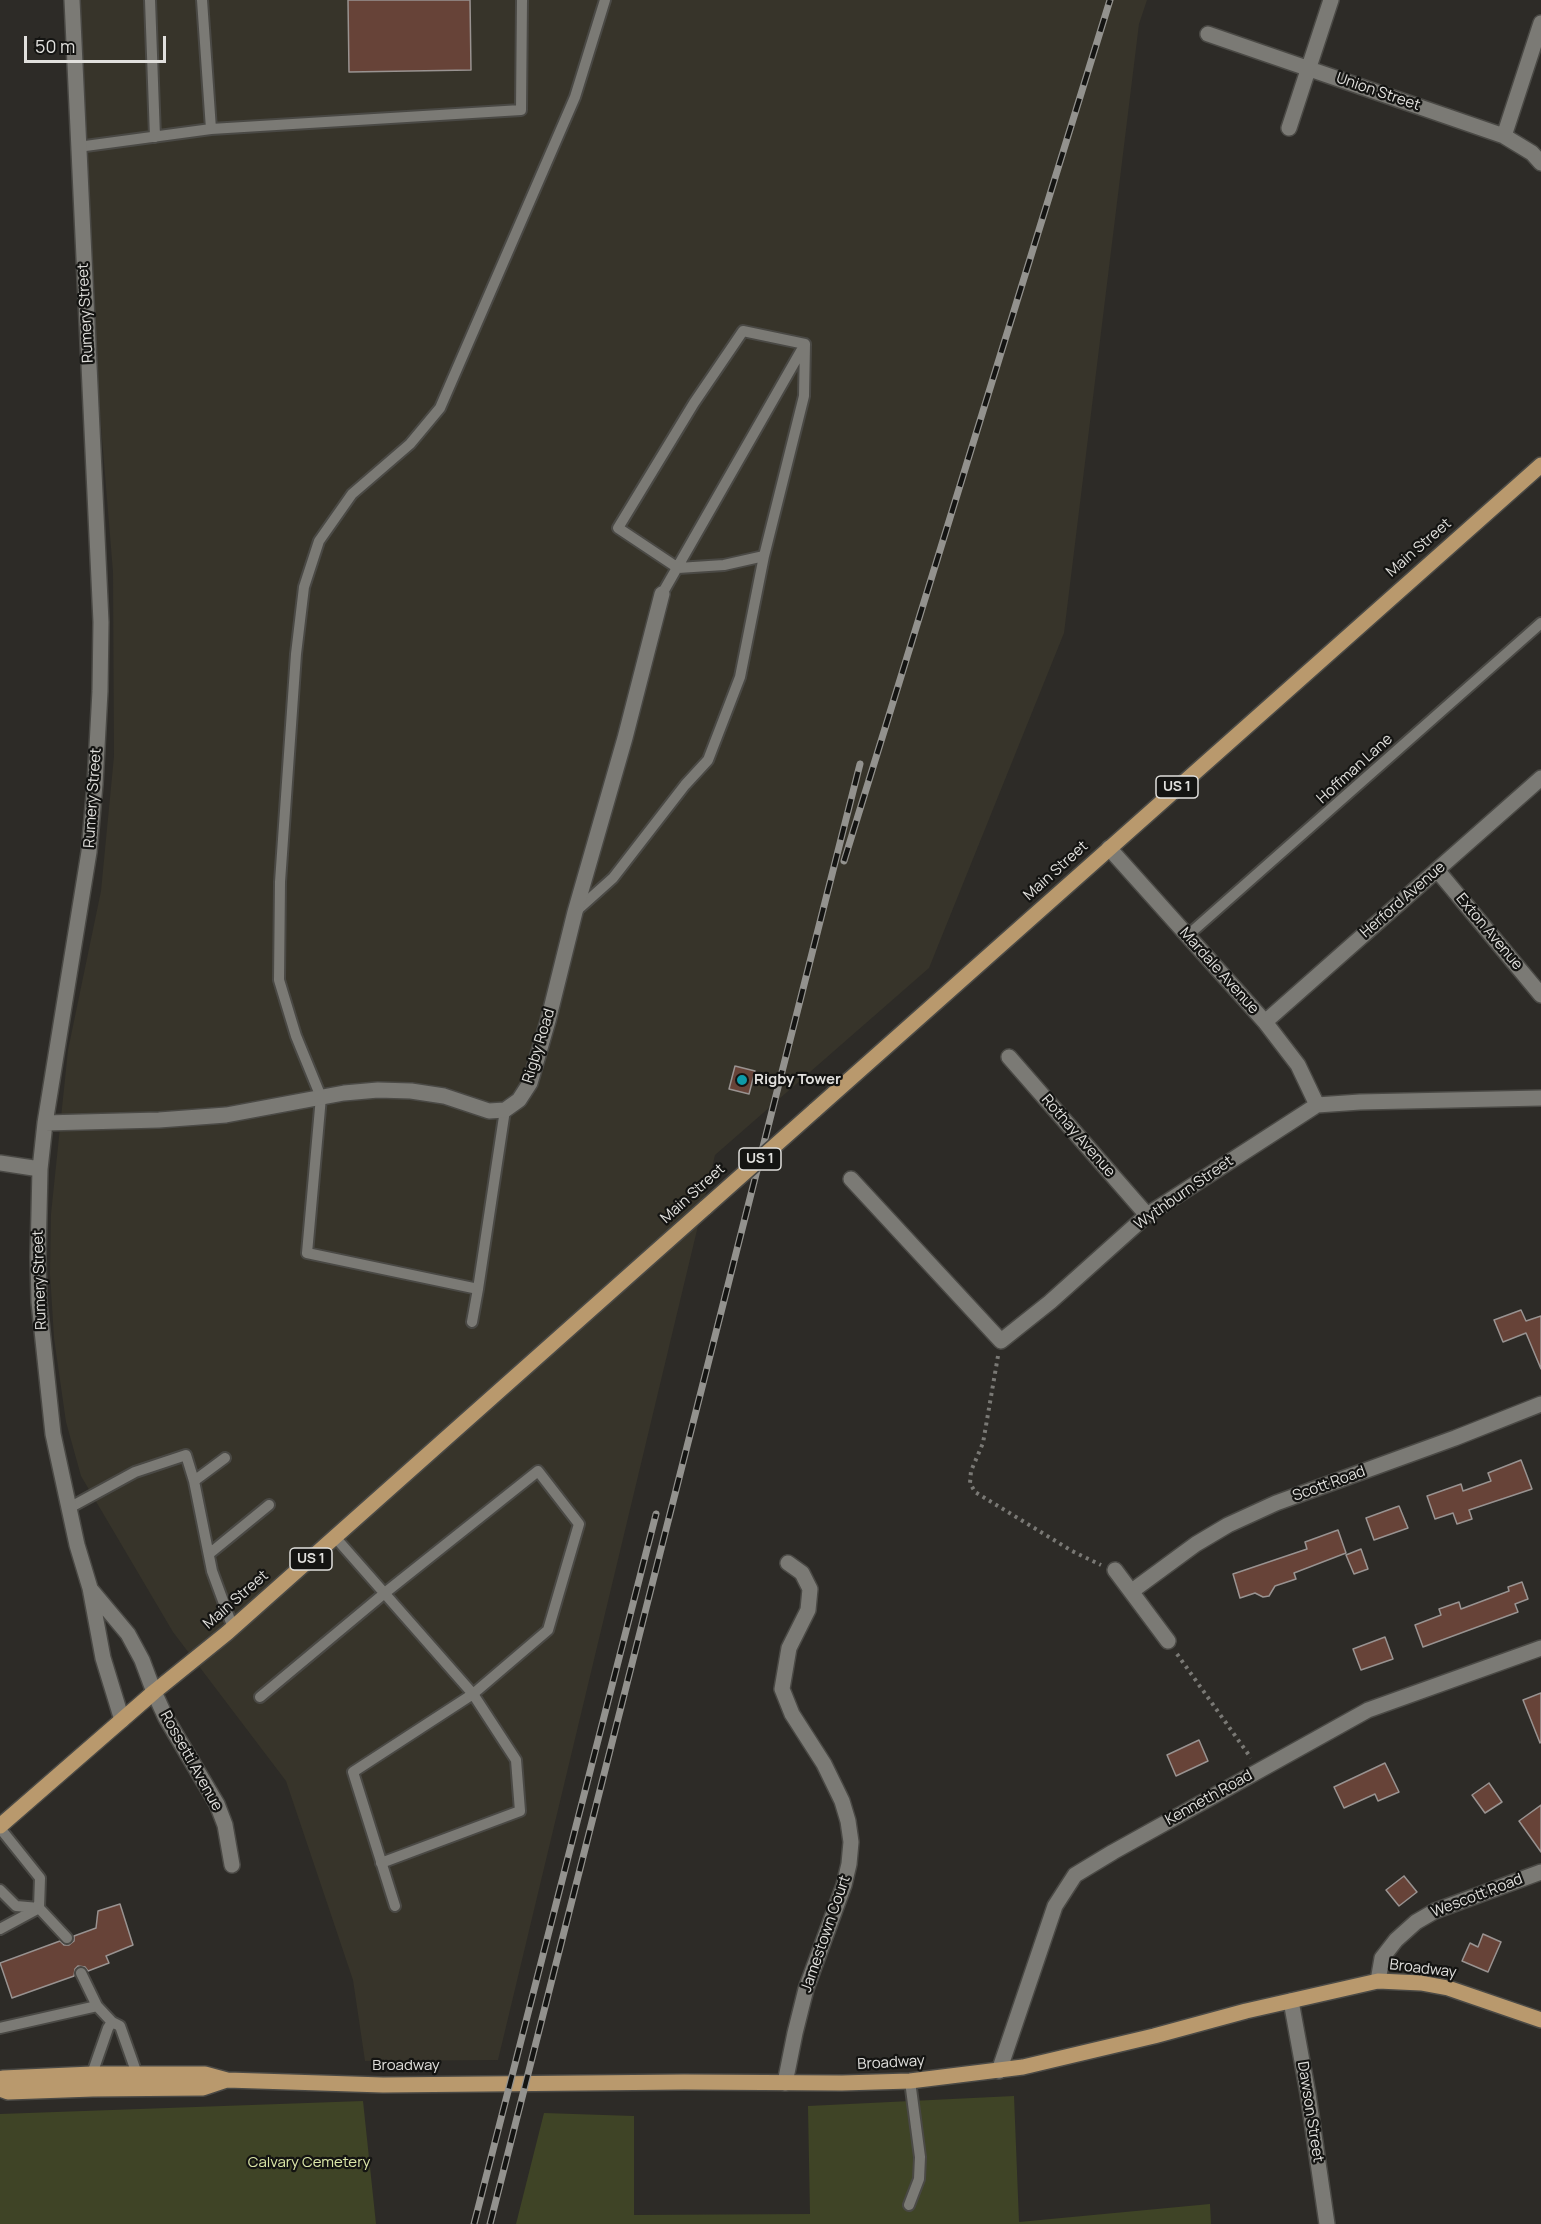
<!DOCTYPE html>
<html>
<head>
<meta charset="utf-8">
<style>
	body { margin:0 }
	#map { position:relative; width:1541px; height:2224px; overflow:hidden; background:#2d2b27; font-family:Manrope,sans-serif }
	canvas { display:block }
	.scale { position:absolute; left:24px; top:36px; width:142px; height:27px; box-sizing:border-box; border:3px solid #e1e0dd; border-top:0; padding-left:8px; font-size:18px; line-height:21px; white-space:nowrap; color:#e1e0dd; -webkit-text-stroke:4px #141412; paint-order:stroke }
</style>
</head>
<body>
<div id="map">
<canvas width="1541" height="2224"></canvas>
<div class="scale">50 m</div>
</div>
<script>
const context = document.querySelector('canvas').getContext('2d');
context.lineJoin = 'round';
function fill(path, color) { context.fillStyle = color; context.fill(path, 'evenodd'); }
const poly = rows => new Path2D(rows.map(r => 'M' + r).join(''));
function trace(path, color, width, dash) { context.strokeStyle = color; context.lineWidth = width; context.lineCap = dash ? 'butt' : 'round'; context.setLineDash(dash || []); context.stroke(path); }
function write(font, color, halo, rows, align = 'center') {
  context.font = font + ' Manrope,sans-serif'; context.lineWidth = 4.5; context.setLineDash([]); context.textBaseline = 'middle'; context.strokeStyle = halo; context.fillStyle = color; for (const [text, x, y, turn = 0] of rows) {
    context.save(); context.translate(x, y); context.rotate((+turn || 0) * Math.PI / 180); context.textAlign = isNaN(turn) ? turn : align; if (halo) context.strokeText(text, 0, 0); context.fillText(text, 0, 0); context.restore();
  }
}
fill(poly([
	[72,0,1147,0,1139,24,1064,633,929,968,715,1155,498,2060,365,2061,353,1980,286,1781,173,1632,81,1476,66,1422,54,1338,50,1273,51,1214,68,1050,101,891,114,756,113,572,78,147]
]), '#37342a');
fill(poly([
	[1014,2096,1019,2222,1210,2204,1211,2224,516,2224,544,2113,634,2116,634,2215,810,2214,808,2106],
	[363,2101,376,2224,0,2224,0,2114]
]), '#3f4426');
const building = poly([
	[348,0,470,0,471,70,349,72,348,0],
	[735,1066,755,1071,749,1094,729,1089,735,1066],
	[1521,1310,1526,1321,1541,1316,1541,1369,1526,1333,1503,1342,1494,1320,1521,1310],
	[1521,1460,1532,1489,1469,1510,1472,1519,1457,1524,1453,1513,1435,1519,1427,1496,1461,1484,1463,1491,1491,1481,1488,1473,1521,1460],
	[1399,1506,1408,1528,1374,1540,1366,1518,1399,1506],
	[1338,1530,1346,1553,1294,1573,1296,1579,1275,1586,1269,1596,1263,1597,1255,1593,1240,1598,1233,1574,1307,1549,1305,1542,1338,1530],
	[1361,1549,1368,1569,1354,1574,1346,1555,1361,1549],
	[1522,1582,1528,1599,1515,1604,1518,1612,1423,1647,1415,1625,1441,1615,1439,1609,1459,1602,1461,1609,1509,1591,1508,1587,1522,1582],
	[1385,1637,1393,1659,1361,1670,1353,1649,1385,1637],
	[1541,1693,1541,1742,1540,1743,1523,1700,1541,1693],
	[1199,1740,1208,1761,1176,1776,1167,1755,1199,1740],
	[1385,1763,1399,1792,1378,1801,1375,1794,1344,1808,1334,1787,1385,1763],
	[1489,1783,1502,1802,1485,1813,1472,1795,1489,1783],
	[1541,1805,1541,1852,1519,1821,1541,1805],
	[1404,1876,1417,1892,1399,1906,1386,1890,1404,1876],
	[120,1904,133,1945,106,1956,109,1963,88,1971,85,1967,78,1966,75,1969,74,1976,12,1998,0,1963,60,1941,64,1945,69,1945,74,1941,74,1936,96,1928,98,1911,120,1904],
	[1483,1934,1501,1942,1488,1972,1462,1961,1470,1943,1478,1947,1483,1934]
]);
fill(building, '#674338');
trace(building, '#999391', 1.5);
const service = poly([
	[150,0,155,137],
	[202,0,211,129],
	[78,147,211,129,521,110,522,0],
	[764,556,724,565,678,568,618,528,694,403,743,331,805,344],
	[575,912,613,878,685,785,708,760,740,677,764,556,804,396,805,344,662,594],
	[1187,936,1541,623],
	[505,1110,478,1289,307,1253,321,1097,296,1036,279,980,280,882,296,654,304,587,319,541,352,494,410,444,440,408,575,97,605,0],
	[472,1322,478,1289],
	[194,1481,225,1458],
	[69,1508,135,1472,186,1455,194,1481,212,1571,233,1628],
	[335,1537,473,1694,516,1760,520,1811,381,1863],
	[209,1554,269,1505],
	[260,1697,386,1592,538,1471,579,1524,548,1630,473,1694,353,1772,395,1906],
	[0,1828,40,1878,39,1908,16,1906,0,1890],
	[0,1929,39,1908,67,1938],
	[81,1973,97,2006,112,2022],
	[0,2028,97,2006],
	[92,2074,108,2028,112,2022,120,2026,137,2074],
	[909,2205,919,2179,920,2157,910,2081]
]);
const minor = poly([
	[72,0,101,622,100,691,95,784,89,852,45,1123,40,1169,38,1257,39,1302,53,1434,77,1545,90,1588,103,1658,122,1720],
	[1208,34,1504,136,1532,153,1541,163],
	[1289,128,1331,0],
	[1504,136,1541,23],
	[1109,848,1265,1022,1298,1065,1317,1105],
	[1437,870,1541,995],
	[1265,1022,1541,778],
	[1009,1057,1147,1215],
	[45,1123,159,1120,226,1115,344,1093,378,1090,411,1091,444,1096,489,1111,505,1110,519,1100,530,1083,548,1021,575,912,625,738,662,594],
	[0,1163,40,1169],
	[851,1179,1001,1341,1050,1302,1147,1215,1317,1105,1360,1102,1541,1098],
	[1115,1570,1168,1641],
	[92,1591,128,1634,142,1660,154,1692,166,1718,217,1804,225,1825,232,1865],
	[1132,1591,1196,1544,1228,1525,1276,1503,1455,1438,1541,1404],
	[1378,1981,1382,1958,1396,1940,1416,1922,1435,1911,1541,1872],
	[1291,2001,1308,2094,1327,2224],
	[999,2071,1055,1906,1075,1875,1113,1852,1368,1710,1541,1648],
	[785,2083,795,2033,806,1989,844,1885,849,1864,851,1842,848,1821,842,1801,824,1764,792,1714,782,1689,789,1648,808,1610,810,1589,802,1573,788,1563]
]);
const primary = poly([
	[814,1111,1541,465],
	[0,1826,154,1692,227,1633,706,1207],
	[0,2081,3,2078,92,2074,205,2074,227,2080,383,2085,684,2082,842,2083,910,2081,1023,2067,1154,2036,1246,2011,1378,1981,1421,1983,1448,1988,1541,2020],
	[0,2089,8,2092,93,2089,203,2088,227,2080]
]);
trace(service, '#4a4945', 14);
trace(minor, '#4a4945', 18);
trace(primary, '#4a4945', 18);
trace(poly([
	[998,1356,983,1443,971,1471,970,1483,975,1492,1072,1551,1101,1565],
	[1177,1654,1251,1758]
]), '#7a7975', 4, [3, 4.5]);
trace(service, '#7b7a75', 10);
trace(minor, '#7b7a75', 15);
trace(primary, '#b9996d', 15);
const rail = poly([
	[844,861,1110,0],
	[474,2224,656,1514],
	[490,2224,860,764]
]);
trace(rail, '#93928e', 7);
trace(rail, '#141412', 4.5, [14]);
const primaryBridge = poly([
	[706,1207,814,1111]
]);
trace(primaryBridge, '#4a4945', 18, []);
trace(primaryBridge, '#b9996d', 15);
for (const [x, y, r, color] of [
	[742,1080,6,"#0f9aa8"]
]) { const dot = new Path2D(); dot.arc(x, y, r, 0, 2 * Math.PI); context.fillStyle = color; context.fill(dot); trace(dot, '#141412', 2); }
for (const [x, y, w] of [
	[1177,787,42],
	[760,1159,42],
	[311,1559,42]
]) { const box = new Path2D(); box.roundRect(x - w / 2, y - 11, w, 22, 4.5); context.fillStyle = '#141412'; context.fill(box); trace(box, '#e1e0dd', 1.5); }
write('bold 14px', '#e1e0dd', null, [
	["US 1",1177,787],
	["US 1",760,1159],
	["US 1",311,1559]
]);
write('15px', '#e1e0dd', '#141412', [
	["Union Street",1378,92,19],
	["Rumery Street",86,313,-93],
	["Main Street",1419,548,-41],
	["Hoffman Lane",1355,769,-42],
	["Rumery Street",93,798,-86],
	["Main Street",1056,871,-42],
	["Herford Avenue",1403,900,-41],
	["Exton Avenue",1489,932,50],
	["Mardale Avenue",1219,971,48],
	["Rigby Road",539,1046,-73],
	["Rothay Avenue",1078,1136,49],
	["Wythburn Street",1184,1193,-35],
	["Main Street",693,1194,-42],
	["Rumery Street",40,1280,-92],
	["Scott Road",1329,1484,-20],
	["Main Street",236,1600,-41],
	["Rossetti Avenue",191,1761,61],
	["Kenneth Road",1209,1798,-29],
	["Wescott Road",1477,1896,-21],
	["Jamestown Court",826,1934,-71],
	["Broadway",1423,1969,7],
	["Broadway",891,2063,-3],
	["Broadway",406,2066],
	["Dawson Street",1310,2112,81]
]);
write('bold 15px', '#e1e0dd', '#141412', [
	["Rigby Tower",754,1080]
], 'left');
write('15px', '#dbe7a8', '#141412', [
	["Calvary Cemetery",309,2163]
]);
</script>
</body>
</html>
